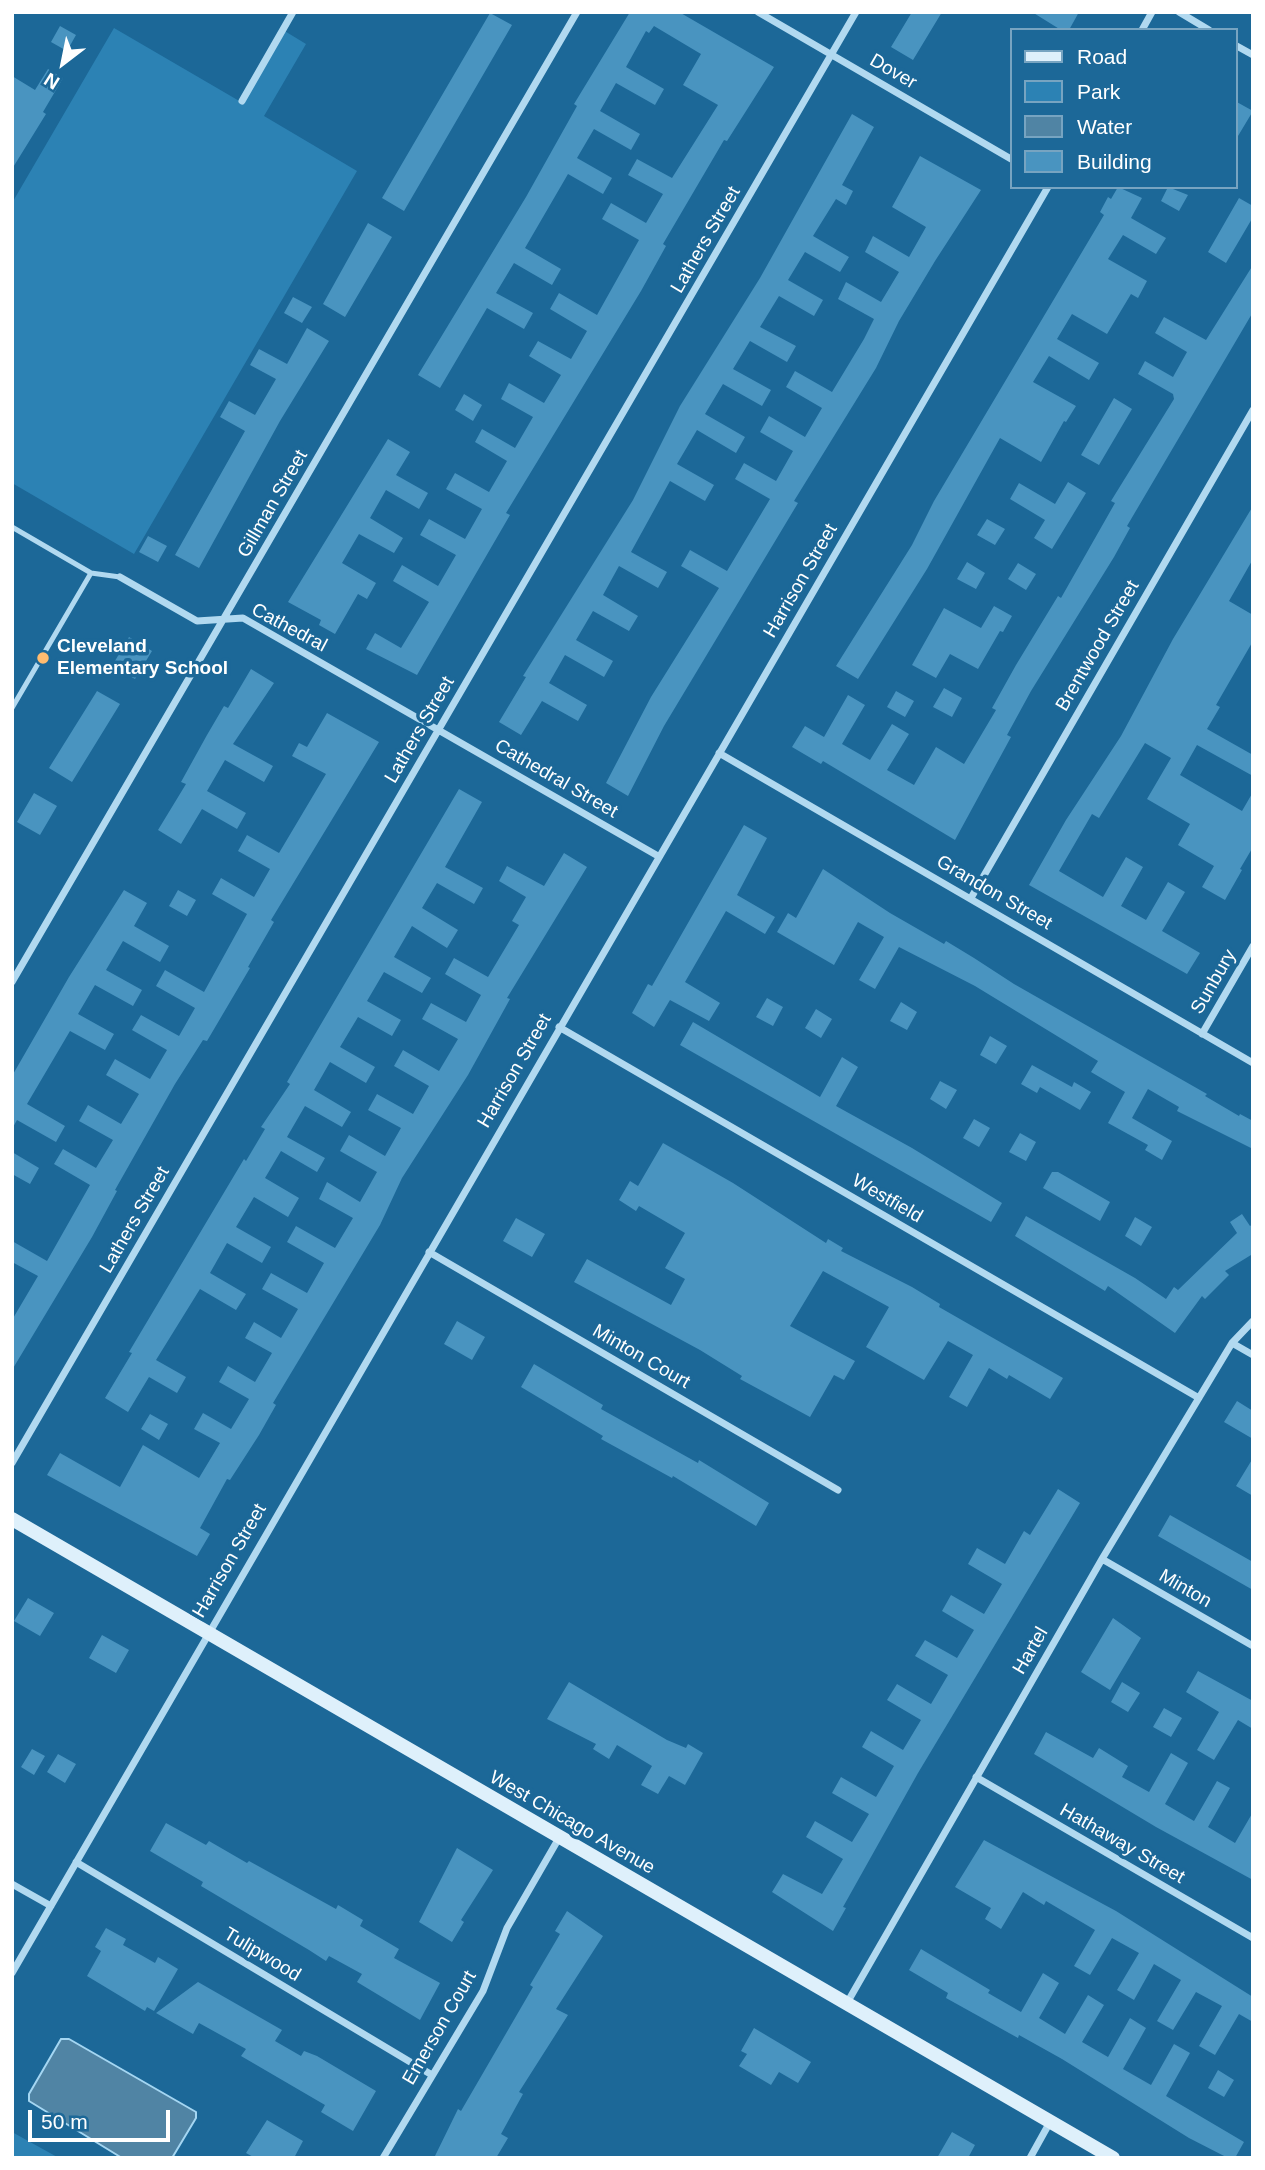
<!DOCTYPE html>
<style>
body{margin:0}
#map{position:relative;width:1265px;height:2170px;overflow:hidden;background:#1c6898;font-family:Helvetica,sans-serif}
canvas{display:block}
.frame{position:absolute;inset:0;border:14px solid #fff;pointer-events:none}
.legend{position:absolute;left:1010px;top:28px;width:228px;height:161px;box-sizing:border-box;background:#1c6898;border:2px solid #77a4c1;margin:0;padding:9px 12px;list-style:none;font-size:21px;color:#fff}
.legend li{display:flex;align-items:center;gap:14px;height:35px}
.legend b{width:35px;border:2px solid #77a4c1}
.north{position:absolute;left:28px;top:28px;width:70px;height:70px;-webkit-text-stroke:5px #1c6898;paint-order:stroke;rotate:212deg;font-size:19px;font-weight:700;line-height:28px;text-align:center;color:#fff}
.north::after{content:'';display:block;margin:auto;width:24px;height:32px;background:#fff;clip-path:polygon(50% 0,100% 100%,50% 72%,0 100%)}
.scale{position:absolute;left:28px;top:2110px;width:142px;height:32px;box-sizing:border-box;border:4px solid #fff;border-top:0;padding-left:9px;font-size:21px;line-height:24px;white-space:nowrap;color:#fff;-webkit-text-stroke:5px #1c6898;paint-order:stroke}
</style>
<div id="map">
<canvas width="1265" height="2170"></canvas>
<div class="frame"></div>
<ul class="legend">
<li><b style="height:9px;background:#def0fb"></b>Road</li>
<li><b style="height:19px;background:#2c82b4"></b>Park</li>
<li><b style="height:19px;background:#5084a4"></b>Water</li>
<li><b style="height:19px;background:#4994c0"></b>Building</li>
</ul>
<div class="north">N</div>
<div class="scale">50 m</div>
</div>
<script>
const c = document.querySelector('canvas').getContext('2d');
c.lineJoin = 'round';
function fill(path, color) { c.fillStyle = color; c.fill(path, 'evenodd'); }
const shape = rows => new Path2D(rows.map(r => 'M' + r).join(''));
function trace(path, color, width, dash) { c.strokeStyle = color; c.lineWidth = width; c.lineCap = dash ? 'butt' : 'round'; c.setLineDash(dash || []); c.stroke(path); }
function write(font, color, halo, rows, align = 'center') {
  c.font = font + ' Helvetica,sans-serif'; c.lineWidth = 7; c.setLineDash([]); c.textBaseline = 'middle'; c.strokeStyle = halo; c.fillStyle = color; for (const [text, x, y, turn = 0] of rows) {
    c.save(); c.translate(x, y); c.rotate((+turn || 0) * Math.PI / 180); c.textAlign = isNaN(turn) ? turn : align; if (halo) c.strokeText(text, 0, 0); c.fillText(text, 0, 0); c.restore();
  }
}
fill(shape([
 [114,28,241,102,283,30,306,44,264,116,357,171,134,554,12,483,12,203],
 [12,2132,59,2158,12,2158]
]), '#2c82b4');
const water = shape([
 [61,2039,69,2039,196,2112,196,2118,172,2158,122,2158,29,2101,29,2094,61,2039]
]);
fill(water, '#5084a4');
trace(water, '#a4d6f2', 2);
fill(shape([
 [630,12,679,12,774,67,727,141,724,140,663,244,666,246,641,291,506,513,510,515,417,675,366,649,375,633,401,648,429,602,393,581,402,565,438,586,456,555,420,535,429,519,465,539,482,509,446,489,455,473,489,492,507,461,475,442,482,429,515,448,533,417,501,399,509,383,544,403,561,375,529,356,538,341,571,359,587,331,550,309,559,293,597,315,639,240,602,219,611,203,646,223,663,194,628,175,637,159,672,178,718,105,683,85,701,54,654,26,649,33,646,31,626,67,664,89,655,105,616,83,600,111,640,134,631,150,594,129,577,158,612,178,603,194,568,174,525,248,561,269,552,285,514,263,496,293,533,313,524,329,487,308,440,388,418,375,526,197,577,106,574,104],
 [912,12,942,12,913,60,891,47],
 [1032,12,1079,12,1069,30,1061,30],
 [490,13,512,25,404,211,382,198],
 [60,26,76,35,67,51,51,42],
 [48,69,63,78,43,112,46,114,12,169,12,76,35,90],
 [1235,101,1253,111,1235,141],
 [852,114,874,127,842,185,853,191,846,205,836,199,813,236,849,257,840,272,805,252,788,280,823,300,814,316,779,296,760,327,796,346,787,362,750,341,733,369,771,390,762,406,723,384,705,414,745,437,736,453,697,430,677,464,714,485,705,501,670,481,631,552,667,572,658,588,619,566,603,595,638,616,629,631,593,611,576,640,613,661,604,677,565,655,549,683,587,705,578,721,542,701,521,735,499,722,526,677,523,676,633,500,680,406,760,278],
 [920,156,981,190,935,261,899,321,876,368,794,501,798,503,664,726,628,796,606,783,651,697,719,588,681,566,690,550,727,571,770,499,735,479,744,463,776,481,793,451,760,432,769,416,805,437,822,408,786,387,795,371,832,392,864,339,874,319,838,299,846,282,881,302,899,272,865,252,873,236,909,257,926,227,892,207],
 [1118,187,1142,198,1131,218,1166,238,1156,254,1123,235,1108,259,1147,281,1138,298,1131,294,1107,334,1072,314,1057,339,1099,363,1089,380,1049,356,1033,382,1076,406,1066,422,1064,421,1041,462,1000,438,927,569,858,679,836,666,912,545,934,501,1104,215,1100,212,1108,197,1111,199],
 [1168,187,1188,195,1179,211,1161,201],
 [1239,198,1253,206,1253,217,1226,263,1208,252],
 [368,223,392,237,345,317,323,304],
 [1253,265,1253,312,1127,526,1130,528,1114,557,1031,691,1007,735,1011,737,955,840,823,761,821,764,792,747,805,726,824,737,848,695,865,705,842,744,870,760,892,724,909,734,887,770,914,785,936,747,964,764,996,710,992,708,1016,665,1058,596,1061,598,1115,503,1111,501,1174,399,1173,394,1138,374,1145,361,1173,377,1187,352,1155,333,1164,317,1206,340],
 [293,297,312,307,302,323,284,313],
 [307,328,329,341,280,421,199,568,175,555,245,431,220,417,229,401,255,415,276,379,250,365,259,349,287,364],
 [464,394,482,405,473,421,455,410],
 [1114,398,1132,409,1099,465,1081,455],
 [388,439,410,452,396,475,428,493,419,509,386,490,370,518,403,538,394,553,359,534,342,563,376,583,367,599,358,594,335,634,319,625,321,620,288,602],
 [1068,482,1086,493,1052,549,1034,538,1045,520,1010,499,1019,483,1055,504],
 [1253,506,1253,559,1229,601,1253,615,1253,641,1216,705,1220,707,1207,729,1253,755,1253,776,1197,745,1180,775,1242,811,1253,792,1253,847,1240,869,1242,870,1225,900,1202,887,1214,866,1178,845,1190,824,1147,799,1171,758,1145,743,1099,818,1092,814,1059,871,1103,897,1126,857,1143,867,1121,906,1146,920,1168,882,1185,892,1162,931,1200,953,1187,974,1029,885,1066,820,1121,736,1173,639],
 [987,519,1005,529,995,545,977,535],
 [148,536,167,546,158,562,139,552],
 [967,562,985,573,976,589,957,579],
 [1018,563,1036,574,1026,590,1008,579],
 [994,606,1012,616,1003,632,1000,631,978,669,950,654,936,678,912,665,944,608,981,628],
 [129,637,152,651,135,679,112,666],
 [251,669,274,683,233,744,273,766,264,782,225,760,207,791,246,813,237,829,202,809,181,844,158,830,186,784,181,782,207,735,224,706,228,708],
 [944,688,962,698,952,717,933,707],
 [97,691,120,704,72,782,49,768],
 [896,691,914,701,905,717,887,707],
 [327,713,379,742,271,920,274,922,248,967,250,968,207,1041,203,1040,175,1084,115,1190,117,1191,92,1237,12,1370,12,1320,38,1276,12,1262,12,1241,47,1261,90,1185,54,1164,63,1149,96,1168,113,1140,79,1121,88,1105,121,1124,139,1094,106,1075,115,1059,150,1079,167,1050,132,1030,141,1015,179,1036,195,1008,156,986,165,970,204,992,247,914,212,894,221,878,254,897,270,869,238,851,247,835,279,853,326,774,292,756,299,743,307,747],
 [459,789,482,802,445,867,483,888,474,904,437,883,422,908,458,930,447,948,412,926,394,957,431,978,422,993,384,972,367,1001,401,1020,392,1036,358,1017,340,1047,375,1067,366,1083,330,1062,314,1090,351,1112,342,1127,305,1106,287,1137,325,1158,317,1172,281,1151,265,1178,299,1198,288,1217,254,1197,236,1227,271,1247,262,1263,227,1243,210,1273,246,1294,236,1310,200,1289,156,1360,186,1377,177,1393,149,1377,128,1412,105,1398,132,1353,129,1352,244,1159,246,1161,265,1129,261,1127,290,1084,287,1082],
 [34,793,57,806,40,835,17,822],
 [744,825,767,838,737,895,775,917,765,934,726,911,685,982,720,1003,709,1021,670,1000,654,1027,632,1013,648,984,652,986],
 [564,853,587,867,507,998,510,999,468,1075,402,1178,380,1225,273,1403,276,1405,259,1435,230,1480,227,1479,200,1528,210,1534,197,1556,47,1475,60,1453,120,1487,143,1445,199,1478,220,1443,194,1429,203,1413,231,1429,249,1399,219,1382,228,1366,255,1382,272,1353,245,1338,254,1322,281,1338,298,1309,262,1289,271,1273,307,1293,324,1263,287,1242,296,1226,335,1248,353,1218,319,1199,327,1182,360,1202,377,1172,340,1151,349,1135,385,1156,401,1128,368,1110,377,1094,413,1114,429,1086,394,1066,403,1050,439,1071,458,1039,422,1019,431,1003,466,1022,481,995,445,974,454,958,488,977,519,925,512,921,526,897,499,881,507,866,544,886],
 [823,869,890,913,944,944,946,941,974,958,1014,984,1207,1094,1205,1096,1239,1116,1240,1114,1253,1121,1253,1149,1177,1111,1179,1107,1148,1089,1132,1118,1172,1141,1162,1160,1145,1150,1148,1145,1108,1123,1125,1092,1091,1072,1098,1061,975,986,899,947,875,989,859,980,884,937,858,922,834,965,777,932,788,913,796,918],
 [124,890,147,903,134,926,169,946,160,962,123,941,106,970,142,990,133,1006,95,985,78,1014,114,1034,105,1050,70,1031,27,1104,65,1126,56,1142,17,1120,12,1129,12,1076,69,977],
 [178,890,196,900,187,916,169,906],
 [767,998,783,1007,773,1026,756,1017],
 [901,1002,917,1012,907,1030,890,1021],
 [816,1009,832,1019,821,1038,805,1028],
 [693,1022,820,1097,842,1057,858,1067,836,1106,912,1148,1002,1203,991,1222,680,1045],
 [990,1036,1007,1046,996,1064,980,1055],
 [1032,1065,1072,1087,1074,1082,1091,1092,1080,1110,1040,1087,1037,1093,1021,1084],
 [940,1081,957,1090,946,1109,930,1099],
 [974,1119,990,1128,979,1147,963,1138],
 [1020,1133,1036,1142,1026,1161,1009,1152],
 [663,1143,733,1183,826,1243,828,1239,843,1248,841,1251,912,1287,940,1304,939,1307,1063,1378,1050,1399,1009,1375,1007,1379,989,1368,967,1407,949,1397,973,1355,948,1341,924,1380,866,1347,889,1307,823,1271,790,1326,855,1361,844,1380,834,1375,810,1417,740,1379,742,1376,700,1350,574,1282,587,1259,671,1305,685,1279,665,1268,685,1233,639,1206,636,1211,619,1200,630,1181,638,1186],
 [12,1152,39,1168,30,1184,12,1174],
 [1052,1172,1058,1172,1110,1202,1100,1221,1043,1188],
 [1242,1214,1250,1226,1253,1224,1253,1258,1251,1255,1225,1271,1229,1275,1205,1299,1202,1296,1175,1333,1108,1286,1105,1291,1015,1236,1026,1216,1135,1278,1166,1299,1174,1287,1178,1290,1237,1233,1230,1222],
 [1135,1217,1152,1227,1141,1246,1125,1236],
 [516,1218,545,1234,532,1257,503,1241],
 [457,1321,485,1337,472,1360,444,1344],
 [534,1364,603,1405,601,1409,698,1463,699,1460,769,1503,756,1526,673,1476,672,1478,601,1439,603,1436,521,1387],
 [1237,1401,1253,1411,1253,1439,1224,1422],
 [150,1414,168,1424,159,1440,141,1429],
 [1253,1458,1253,1496,1236,1486],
 [1058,1489,1080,1503,918,1773,843,1907,846,1908,833,1931,772,1892,783,1874,822,1894,843,1859,806,1837,815,1821,852,1842,869,1814,832,1793,841,1777,876,1797,894,1766,862,1747,871,1731,903,1750,921,1720,887,1700,897,1684,931,1704,948,1675,915,1656,925,1640,957,1658,974,1630,942,1611,951,1595,984,1614,1002,1584,968,1564,977,1548,1005,1564,1024,1531,1030,1535],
 [1170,1515,1253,1562,1253,1590,1158,1536],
 [28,1598,54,1613,40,1636,14,1621],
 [1113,1618,1141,1638,1110,1690,1081,1672],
 [102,1635,129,1650,116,1673,89,1658],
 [1198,1671,1253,1701,1253,1729,1238,1720,1214,1760,1197,1750,1219,1712,1186,1692],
 [569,1682,667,1740,686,1748,688,1744,703,1753,685,1785,669,1776,658,1794,641,1785,652,1766,617,1745,609,1759,593,1749,596,1744,547,1719],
 [1122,1682,1140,1693,1128,1712,1111,1702],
 [1164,1708,1182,1718,1171,1737,1153,1727],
 [1046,1732,1093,1758,1099,1748,1128,1766,1122,1777,1149,1792,1171,1753,1188,1763,1165,1804,1194,1821,1217,1781,1230,1788,1208,1827,1235,1843,1253,1812,1253,1880,1156,1827,1034,1754],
 [32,1749,45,1756,34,1775,21,1767],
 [58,1754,76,1764,65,1783,47,1772],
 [166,1823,206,1845,209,1841,247,1863,249,1861,336,1909,338,1905,363,1920,360,1926,399,1949,394,1958,440,1983,420,2020,357,1982,362,1974,329,1956,326,1961,309,1950,201,1886,203,1882,150,1851],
 [984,1840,1116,1911,1253,1997,1253,2022,1239,2014,1215,2055,1199,2046,1222,2006,1196,1992,1173,2030,1157,2021,1181,1980,1154,1964,1134,2000,1117,1990,1139,1953,1112,1938,1090,1975,1074,1966,1095,1930,1046,1901,1044,1905,1023,1892,1001,1929,985,1919,991,1908,955,1887],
 [457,1848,493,1870,461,1920,464,1922,452,1942,419,1922],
 [567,1911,603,1936,556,2009,568,2015,519,2092,523,2094,501,2134,508,2138,496,2158,434,2158,458,2109,461,2111,533,1987,530,1985,560,1934,555,1931],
 [106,1928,126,1939,123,1945,141,1955,155,1963,158,1957,178,1969,154,2011,147,2007,145,2011,87,1976,101,1951,95,1947],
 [921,1949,990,1990,988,1993,1021,2012,1043,1973,1059,1983,1039,2018,1065,2034,1088,1995,1104,2005,1082,2042,1108,2057,1130,2018,1146,2028,1123,2069,1151,2085,1174,2044,1190,2053,1166,2096,1244,2142,1235,2158,1228,2158,1189,2138,1062,2059,1019,2035,1018,2038,946,1998,948,1993,909,1970],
 [198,1982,282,2030,275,2041,301,2056,304,2051,317,2056,376,2091,353,2131,321,2112,325,2105,241,2056,246,2049,199,2023,193,2034,156,2013],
 [754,2028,811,2062,798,2083,779,2072,771,2085,739,2066,747,2054,741,2051],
 [1218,2070,1234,2080,1224,2097,1208,2088],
 [267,2120,303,2141,294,2158,255,2158,246,2153],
 [952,2132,975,2145,968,2158,937,2158]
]), '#4994c0');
trace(shape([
 [12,527,91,573,120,577],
 [12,708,91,573]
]), '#b1d9f0', 5);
trace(shape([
 [758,12,1011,159],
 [1179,12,1209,30],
 [1142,30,1152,12],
 [1235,45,1253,55],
 [242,101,293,12],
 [120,577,197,621,243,618,658,856],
 [719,753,1253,1063],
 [971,898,1253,410],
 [12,982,577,12],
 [559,1027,1199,1398],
 [1202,1034,1253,946],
 [429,1252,838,1490],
 [1232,1343,1253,1355],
 [12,1463,856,12],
 [1102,1559,1253,1646],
 [976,1777,1253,1938],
 [76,1862,432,2075],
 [12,1884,51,1906],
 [12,1973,1048,187],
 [847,2003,1102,1559,1232,1343,1253,1321],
 [383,2158,483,1991,507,1928,559,1838],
 [1030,2158,1050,2122]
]), '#b1d9f0', 7);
trace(shape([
 [12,1519,1113,2158]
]), '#def0fb', 14);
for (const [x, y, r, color] of [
 [43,658,7,"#ffbc70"]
]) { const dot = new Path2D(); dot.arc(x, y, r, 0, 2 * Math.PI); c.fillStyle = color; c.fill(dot); trace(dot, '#1c6898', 2.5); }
write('19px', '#fff', '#1c6898', [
 ["Dover",893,72,30],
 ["Lathers Street",706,240,-60],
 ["Gillman Street",273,504,-60],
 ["Harrison Street",801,581,-60],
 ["Cathedral",289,628,28],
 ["Brentwood Street",1098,646,-60],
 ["Lathers Street",420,730,-60],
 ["Cathedral Street",556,779,30],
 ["Grandon Street",994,893,30],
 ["Sunbury",1214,982,-60],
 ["Harrison Street",515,1071,-60],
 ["Westfield",887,1199,30],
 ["Lathers Street",135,1220,-60],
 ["Minton Court",641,1357,30],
 ["Harrison Street",230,1561,-60],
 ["Minton",1185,1589,30],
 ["Hartel",1031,1651,-60],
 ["West Chicago Avenue",572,1823,30],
 ["Hathaway Street",1122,1844,30],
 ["Tulipwood",262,1955,31],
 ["Emerson Court",440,2028,-60]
]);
write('bold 19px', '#fff', '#1c6898', [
 ["Cleveland",57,647],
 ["Elementary School",57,669]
], 'left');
</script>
